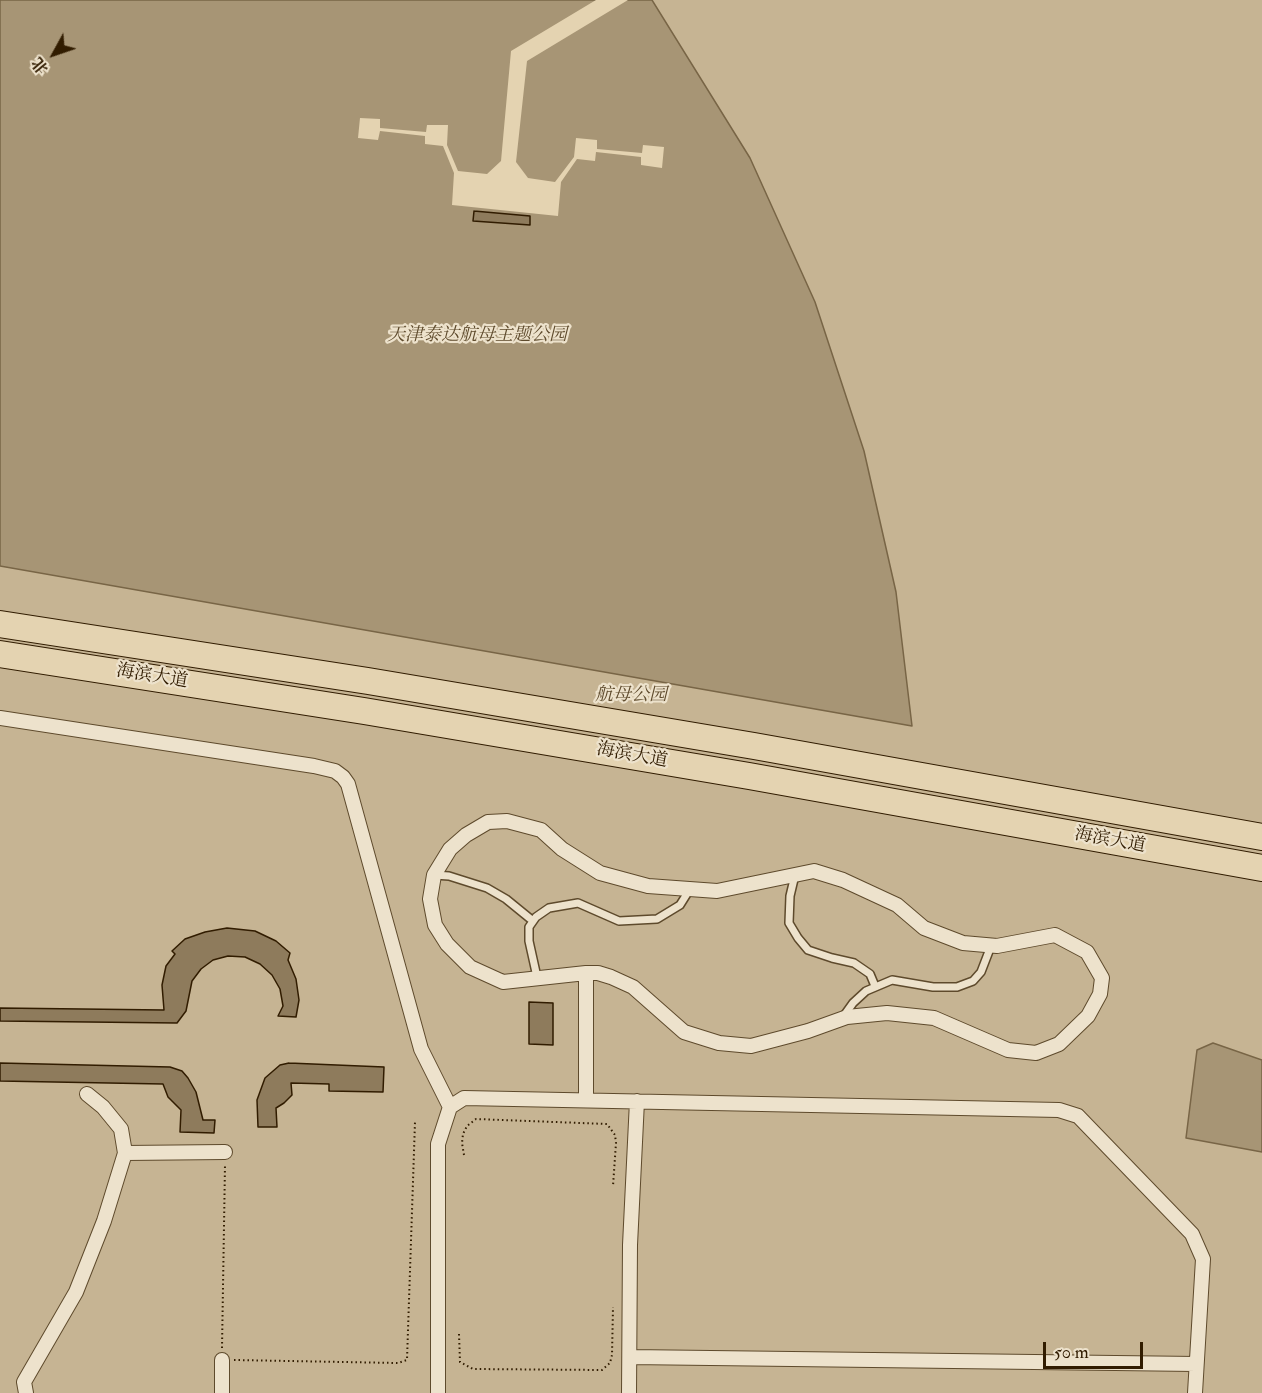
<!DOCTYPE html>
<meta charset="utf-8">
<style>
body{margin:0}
#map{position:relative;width:1262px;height:1393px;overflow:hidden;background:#e4d3b1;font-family:"IM FELL Double Pica","Noto Serif SC",serif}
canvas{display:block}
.north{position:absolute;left:24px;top:24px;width:60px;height:60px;-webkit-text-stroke:4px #ede2cc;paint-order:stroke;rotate:230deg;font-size:16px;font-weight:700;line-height:24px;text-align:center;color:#311c00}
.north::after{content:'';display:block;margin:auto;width:21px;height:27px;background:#311c00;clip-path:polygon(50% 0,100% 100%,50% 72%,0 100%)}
.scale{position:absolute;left:1043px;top:1342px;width:100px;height:27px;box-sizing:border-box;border:3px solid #311c00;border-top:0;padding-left:8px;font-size:18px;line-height:21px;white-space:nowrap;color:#311c00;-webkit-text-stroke:4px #ede2cc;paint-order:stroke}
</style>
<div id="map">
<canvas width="1262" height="1393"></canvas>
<div class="north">北</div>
<div class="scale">50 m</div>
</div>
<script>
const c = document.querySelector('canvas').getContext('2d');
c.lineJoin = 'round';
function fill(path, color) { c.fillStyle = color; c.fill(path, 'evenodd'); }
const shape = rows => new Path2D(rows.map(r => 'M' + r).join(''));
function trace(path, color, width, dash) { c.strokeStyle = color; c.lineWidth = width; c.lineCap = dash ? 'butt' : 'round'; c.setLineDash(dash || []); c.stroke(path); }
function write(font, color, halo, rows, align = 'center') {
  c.font = font + ' "IM FELL Double Pica","Noto Serif SC",serif'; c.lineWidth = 4.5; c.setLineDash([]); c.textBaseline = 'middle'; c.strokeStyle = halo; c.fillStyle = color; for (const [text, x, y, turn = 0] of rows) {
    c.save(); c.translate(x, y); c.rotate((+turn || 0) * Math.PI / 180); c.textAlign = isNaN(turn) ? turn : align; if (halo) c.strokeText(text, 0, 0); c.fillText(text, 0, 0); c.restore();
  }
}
fill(shape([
 [0,0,1262,0,1262,1393,0,1393]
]), '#c6b493');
const water = shape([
 [0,0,652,0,750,158,815,302,864,451,896,592,912,726,0,566,0,0],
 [1213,1043,1262,1060,1262,1152,1186,1138,1197,1050,1213,1043]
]);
fill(water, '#a79575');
trace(water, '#786546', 1.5);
fill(shape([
 [596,0,628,0,527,61,516,162,528,178,555,182,574,157,576,138,597,140,597,149,642,153,643,145,664,147,662,168,641,165,641,157,596,152,595,161,577,159,561,182,558,216,452,205,454,173,443,146,425,144,425,136,380,131,378,140,358,138,360,118,380,119,380,128,426,132,427,125,448,125,447,145,458,171,487,174,501,161,511,51]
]), '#e4d3b1');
const building = shape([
 [474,211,530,216,530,225,473,221,474,211],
 [227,928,255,931,276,941,290,953,288,960,296,979,299,1000,296,1017,278,1016,283,1006,280,989,272,975,260,964,245,957,228,956,213,960,201,969,192,981,186,1011,177,1023,0,1021,0,1008,164,1010,162,985,166,966,175,954,172,951,185,939,205,932,227,928],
 [529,1002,553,1003,553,1045,529,1044,529,1002],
 [0,1063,170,1067,182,1071,188,1078,196,1092,203,1120,215,1120,214,1133,180,1132,181,1110,168,1097,163,1084,0,1081,0,1063],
 [289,1063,384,1067,383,1092,329,1091,329,1084,291,1083,292,1095,284,1103,276,1108,277,1127,258,1127,257,1100,265,1078,280,1065,289,1063]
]);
fill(building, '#8e7b5c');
trace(building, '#311c00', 1.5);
const lane = shape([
 [434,875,449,876,487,888,506,899,533,921],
 [795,875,790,896,789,923,798,938,808,950,832,958,854,963,870,974,875,986],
 [537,977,529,941,529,927,536,917,549,908,578,903,619,921,657,919,680,905,690,889],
 [843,1017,853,1003,866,991,892,980,933,987,957,987,973,981,981,972,991,946]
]);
const street = shape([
 [0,718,314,766,335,771,343,777,348,784,421,1049,450,1107],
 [87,1094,103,1107,121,1129,125,1153],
 [586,1100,586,973,503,982,470,967,447,944,435,925,430,899,434,875,450,849,466,835,488,822,507,821,541,830,562,849,600,873,648,886,717,891,814,871,843,880,897,905,924,928,963,943,997,946,1055,935,1087,952,1102,978,1100,994,1088,1016,1059,1044,1036,1053,1008,1050,934,1018,887,1013,847,1017,808,1031,751,1046,719,1043,684,1032,633,987,611,977,598,973,586,973],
 [630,1357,1196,1364],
 [222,1360,222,1393],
 [26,1393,24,1382,76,1292,104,1221,125,1153,225,1152],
 [438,1393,438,1144,450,1107,464,1098,1059,1110,1078,1116,1192,1234,1203,1259,1195,1393],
 [629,1393,630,1245,637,1101]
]);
const highway = shape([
 [0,624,368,681,754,746,1262,837],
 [0,654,364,711,749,776,1262,868]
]);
trace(lane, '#5e4a2c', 10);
trace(street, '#5e4a2c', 16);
trace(highway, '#311c00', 28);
trace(shape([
 [464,1155,462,1143,463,1134,467,1126,476,1119,607,1124,615,1135,616,1143,613,1186],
 [459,1334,460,1362,473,1369,602,1370,610,1363,612,1355,613,1307],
 [222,1348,225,1165],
 [234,1360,398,1363,407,1360,415,1122]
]), '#311c00', 2, [1.5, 3]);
trace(lane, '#ede2cc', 7);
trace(street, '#ede2cc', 14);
trace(highway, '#e4d3b1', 26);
write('italic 18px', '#5e4a2c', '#ede2cc', [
 ["天津泰达航母主题公园",477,336],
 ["航母公园",631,696]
]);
write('18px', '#311c00', '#ede2cc', [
 ["海滨大道",152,677,9],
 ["海滨大道",632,756,10],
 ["海滨大道",1110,841,10]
]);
</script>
